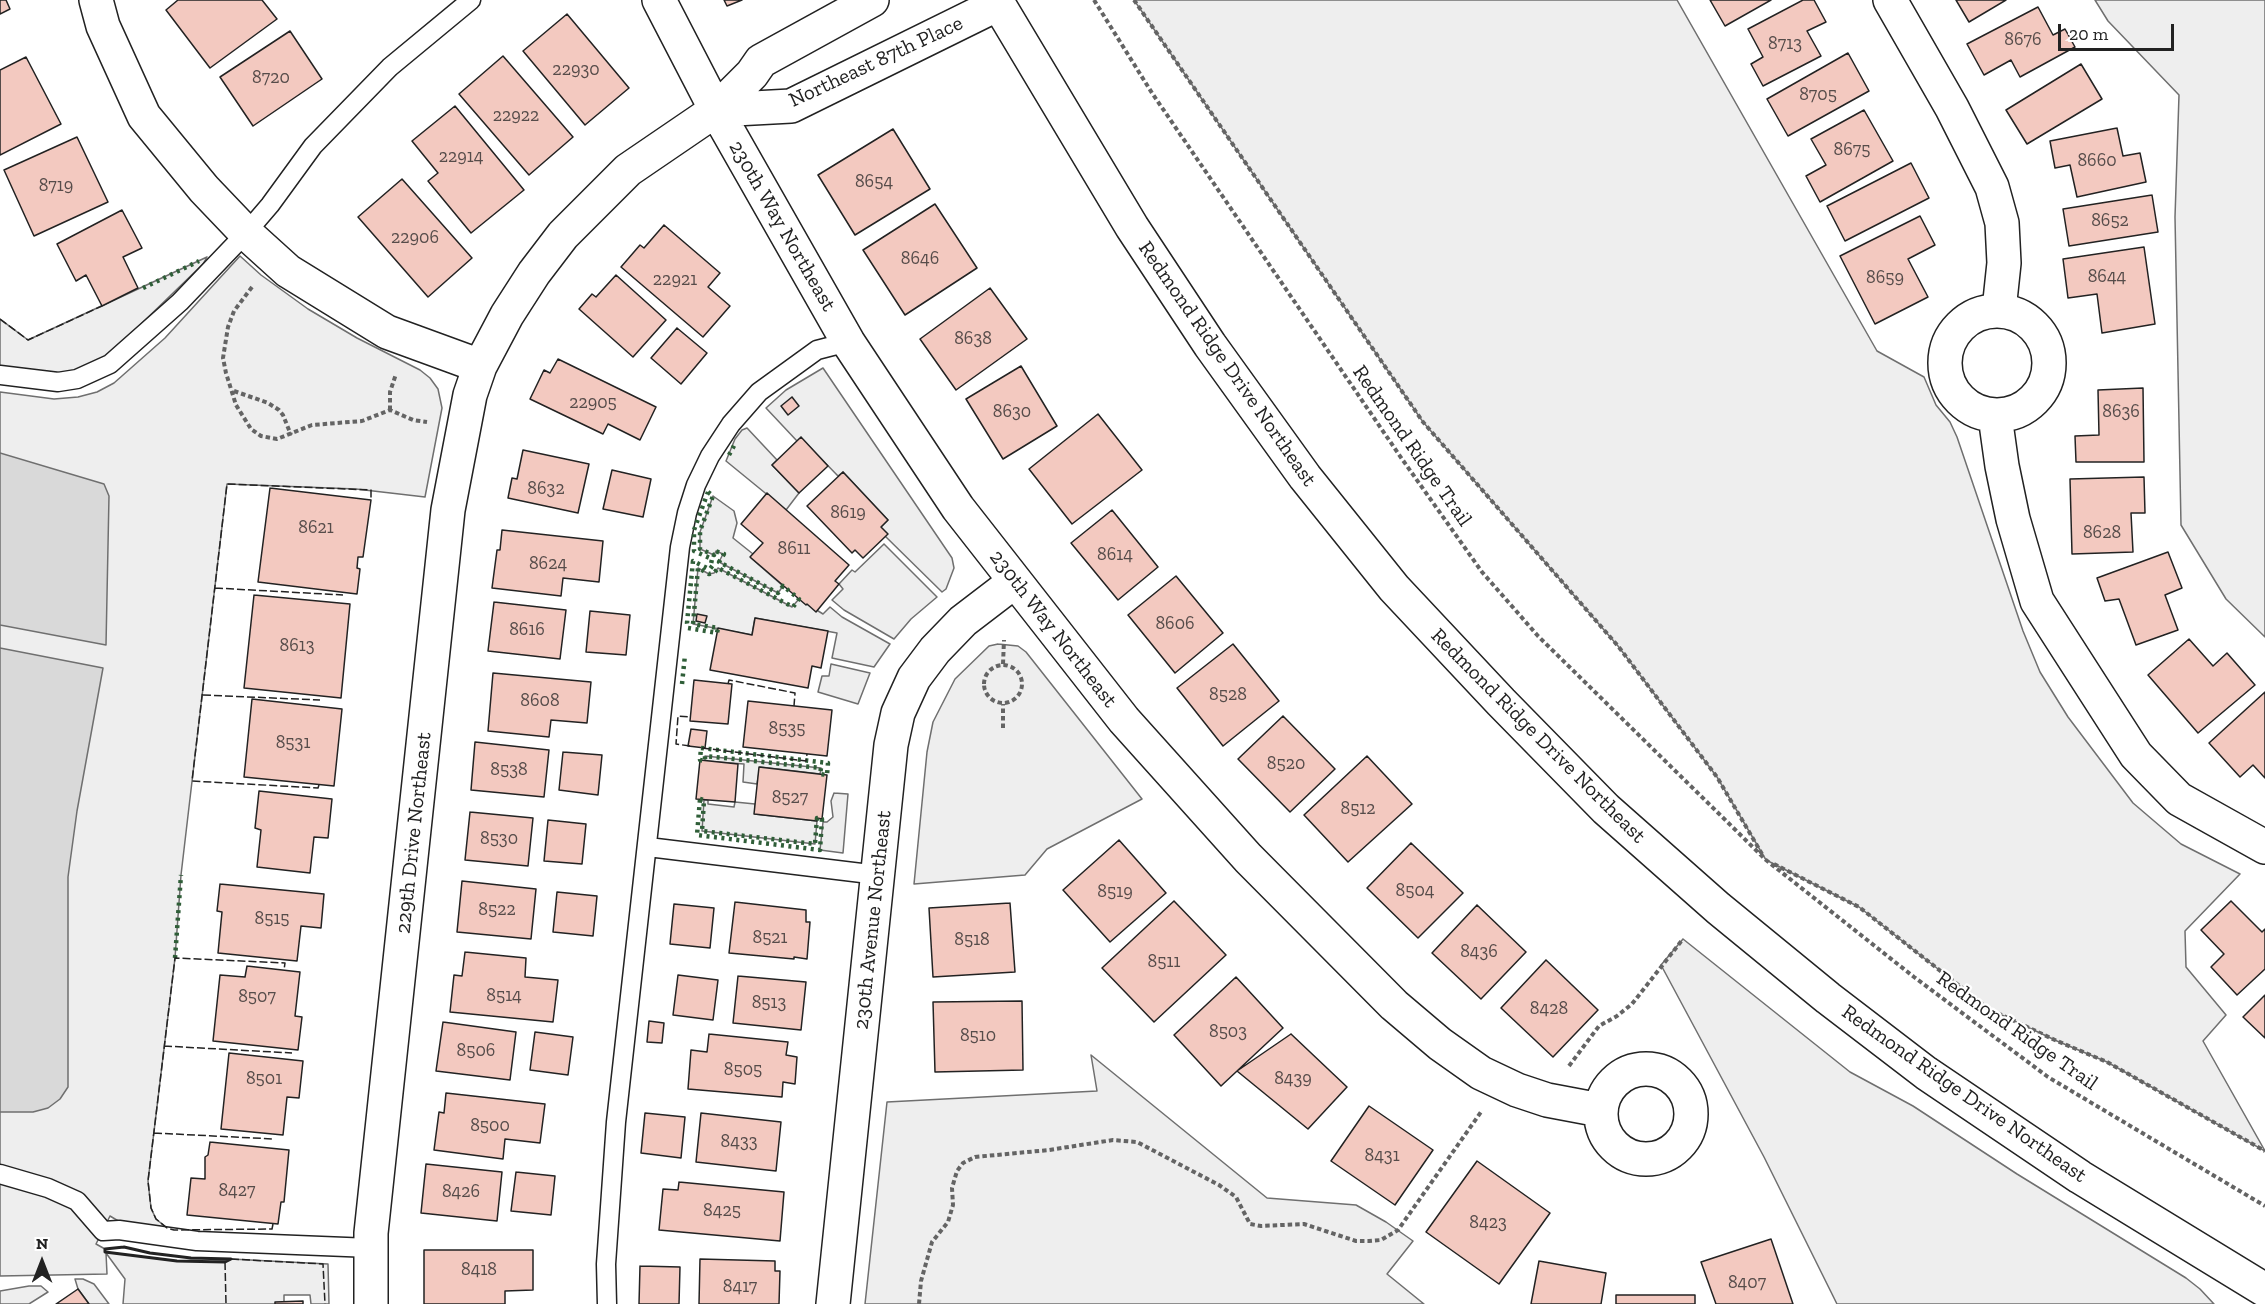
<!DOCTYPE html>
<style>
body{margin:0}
#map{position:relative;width:2265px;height:1304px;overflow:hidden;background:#fff;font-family:"Zilla Slab",serif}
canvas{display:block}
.north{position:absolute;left:12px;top:1232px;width:60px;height:60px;-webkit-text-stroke:4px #fff;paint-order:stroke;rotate:0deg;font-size:16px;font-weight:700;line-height:24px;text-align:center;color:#222}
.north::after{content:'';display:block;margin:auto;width:21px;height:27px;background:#222;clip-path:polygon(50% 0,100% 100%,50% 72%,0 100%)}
.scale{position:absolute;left:2058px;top:24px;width:116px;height:27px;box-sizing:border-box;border:3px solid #222;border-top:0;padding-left:8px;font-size:18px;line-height:21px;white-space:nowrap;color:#222;-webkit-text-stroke:4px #fff;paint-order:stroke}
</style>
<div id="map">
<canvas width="2265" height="1304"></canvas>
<div class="north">N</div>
<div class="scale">20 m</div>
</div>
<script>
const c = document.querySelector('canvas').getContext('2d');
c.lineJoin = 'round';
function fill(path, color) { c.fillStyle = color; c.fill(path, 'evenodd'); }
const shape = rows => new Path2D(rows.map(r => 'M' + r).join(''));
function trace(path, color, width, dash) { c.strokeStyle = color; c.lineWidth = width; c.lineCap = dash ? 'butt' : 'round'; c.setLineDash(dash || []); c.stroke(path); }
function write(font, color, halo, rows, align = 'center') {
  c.font = font + ' "Zilla Slab",serif'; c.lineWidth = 4.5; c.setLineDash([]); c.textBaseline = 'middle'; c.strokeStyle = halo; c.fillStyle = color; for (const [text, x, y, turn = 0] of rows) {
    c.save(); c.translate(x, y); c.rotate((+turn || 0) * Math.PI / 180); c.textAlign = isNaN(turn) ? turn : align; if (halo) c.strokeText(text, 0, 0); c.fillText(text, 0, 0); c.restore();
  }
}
const green = shape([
 [1134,0,1677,0,1877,351,1924,377,1936,405,1950,422,1957,437,2023,631,2040,672,2068,717,2133,803,2181,844,2240,874,2185,931,2186,967,2226,1015,2203,1041,2265,1151,2107,1062,2057,1041,1989,1009,1859,907,1766,860,1717,777,1618,646,1423,422,1134,0],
 [2095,0,2265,0,2265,637,2226,599,2181,525,2175,217,2179,95,2108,21,2095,0],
 [240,256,261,275,308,309,357,338,420,370,430,378,438,389,442,408,425,497,356,489,227,484,181,875,175,958,148,1181,151,1208,156,1219,167,1228,130,1228,110,1216,96,1244,105,1249,105,1252,177,1261,225,1262,231,1259,328,1264,329,1304,311,1304,310,1295,284,1295,284,1302,275,1304,123,1304,125,1279,106,1253,107,1274,0,1276,0,392,54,399,78,397,97,392,114,383,165,338,240,256],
 [207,257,203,264,107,357,73,375,0,369,0,319,28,340,207,257],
 [823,368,952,558,954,568,946,589,942,592,885,536,881,527,888,520,843,472,838,476,801,438,797,441,766,408,786,390,823,368],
 [747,428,777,460,772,465,799,493,786,510,726,461,735,439,742,430,747,428],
 [713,496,734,511,737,523,733,538,753,554,751,558,783,586,778,593,719,562,723,554,716,551,714,555,700,549,700,532,713,496],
 [884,544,937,597,911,619,894,639,844,610,832,600,843,589,839,584,852,570,855,572,884,544],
 [698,568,709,574,714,573,718,568,792,607,799,599,823,614,830,607,842,617,890,644,874,667,832,658,837,633,755,618,752,635,693,624,698,568],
 [998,644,1018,646,1026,652,1142,799,1047,849,1025,875,914,884,927,752,933,722,955,679,989,646,998,644],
 [831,664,870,673,858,704,818,692,822,676,829,676,831,664],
 [705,756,821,768,820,774,760,767,757,784,743,782,744,764,705,761,705,756],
 [834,793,848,794,843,853,820,850,823,822,827,822,833,817,831,801,834,793],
 [704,800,708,800,708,804,734,807,735,802,755,804,755,814,817,821,815,844,702,831,704,800],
 [1683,939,1850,1072,1913,1106,2017,1174,2186,1278,2200,1289,2214,1304,1837,1304,1764,1157,1661,965,1683,939],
 [1091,1055,1267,1198,1356,1205,1386,1222,1413,1241,1387,1274,1424,1304,865,1304,887,1102,1097,1091,1091,1055],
 [75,1279,83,1279,94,1284,109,1304,89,1304,78,1289,75,1279],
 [29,1286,41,1286,48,1292,29,1304,0,1304,0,1291,29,1286]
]);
fill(green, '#eee');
trace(green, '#6f6f6f', 1.5);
const water = shape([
 [0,453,104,484,109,496,106,645,0,625,0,453],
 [0,648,103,668,77,811,68,877,68,1087,60,1099,48,1108,33,1112,0,1112,0,648]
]);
fill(water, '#d9d9d9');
trace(water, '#6f6f6f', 1.5);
const building = shape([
 [0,0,6,0,10,9,0,14,0,0],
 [178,0,262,0,277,19,210,68,166,10,178,0],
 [724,0,742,0,727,6,724,0],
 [1710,0,1771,0,1725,26,1710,0],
 [1803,0,1814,0,1826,22,1807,31,1821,56,1763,86,1751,64,1763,57,1748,29,1803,0],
 [1956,0,2006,0,1969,22,1956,0],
 [2038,7,2053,35,2065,29,2075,47,2020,77,2011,60,1984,75,1967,44,2038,7],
 [567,14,629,88,585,125,523,51,567,14],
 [290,31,322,79,253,126,220,77,290,31],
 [1848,53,1869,91,1788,136,1767,99,1848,53],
 [503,56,573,137,529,175,459,94,503,56],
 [26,57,61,124,0,155,0,70,26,57],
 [2081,64,2102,99,2027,144,2006,110,2081,64],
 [455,106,524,190,471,233,428,181,438,173,412,141,455,106],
 [1864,110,1893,161,1820,202,1806,176,1826,165,1811,139,1864,110],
 [2117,128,2123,156,2140,153,2146,182,2077,197,2070,165,2055,168,2050,141,2117,128],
 [893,129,930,189,855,235,818,175,893,129],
 [77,137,108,202,34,236,4,170,77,137],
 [1911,163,1929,198,1845,241,1827,206,1911,163],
 [402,179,472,258,428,297,358,217,402,179],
 [2152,195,2158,232,2069,246,2063,209,2152,195],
 [935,204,977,268,905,315,863,250,935,204],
 [122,210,142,248,123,257,138,288,102,306,86,275,76,281,57,244,122,210],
 [1920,216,1935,245,1908,259,1928,297,1875,324,1840,256,1920,216],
 [664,225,720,273,708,287,730,306,703,337,621,267,640,245,644,248,664,225],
 [2144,247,2155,324,2102,333,2097,294,2068,298,2063,259,2144,247],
 [616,275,666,320,633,357,579,309,592,294,596,297,616,275],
 [990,288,1027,339,956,390,920,339,990,288],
 [677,328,707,353,681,384,651,358,677,328],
 [558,359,656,407,640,440,608,424,603,434,530,399,544,370,550,373,558,359],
 [1021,366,1057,426,1003,459,966,399,1021,366],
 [2143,388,2144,462,2076,462,2075,436,2099,435,2098,390,2143,388],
 [792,397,799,406,788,415,781,406,792,397],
 [1098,414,1142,470,1072,524,1029,469,1098,414],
 [801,437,828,466,799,493,772,465,801,437],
 [523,450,589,464,578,513,508,498,512,478,517,479,523,450],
 [612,470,651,479,643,517,603,509,612,470],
 [843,472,888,520,881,527,888,534,863,558,855,550,852,553,807,506,843,472],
 [2144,477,2145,513,2131,513,2133,552,2072,554,2070,479,2144,477],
 [270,488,371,500,363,557,358,557,357,568,360,569,357,594,258,582,270,488],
 [767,493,849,565,835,581,839,584,816,612,807,604,806,605,750,557,763,543,741,524,767,493],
 [1112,510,1158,567,1118,600,1071,543,1112,510],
 [502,530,603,541,599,582,563,578,561,596,492,588,497,550,500,550,502,530],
 [2168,552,2182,588,2165,595,2178,630,2136,645,2119,599,2105,601,2097,578,2168,552],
 [1176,576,1223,633,1175,673,1128,615,1176,576],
 [254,595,350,604,341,698,244,688,254,595],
 [494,602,566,610,560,659,488,651,494,602],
 [590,611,630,615,626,655,586,652,590,611],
 [697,614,707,616,705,623,696,621,697,614],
 [755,618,828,631,821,668,812,666,808,688,710,670,718,628,752,635,755,618],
 [2189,639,2213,666,2227,653,2255,685,2198,733,2148,675,2189,639],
 [1233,644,1279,701,1223,746,1177,688,1233,644],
 [493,673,591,682,587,723,551,720,549,737,488,731,493,673],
 [694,680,732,684,728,724,690,721,694,680],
 [2265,692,2265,778,2253,765,2240,777,2209,743,2265,692],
 [252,699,342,709,334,786,244,777,252,699],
 [748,701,832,710,827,756,743,747,748,701],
 [1283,716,1335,769,1290,812,1238,759,1283,716],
 [691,729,707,731,705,748,688,746,691,729],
 [475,742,549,750,544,797,471,790,475,742],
 [563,752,602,755,598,795,559,790,563,752],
 [1367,756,1412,804,1348,862,1304,815,1367,756],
 [700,760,738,764,735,802,696,799,700,760],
 [759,767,827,775,822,819,817,818,817,821,754,814,759,767],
 [259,791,332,799,328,838,314,837,310,873,257,867,261,830,255,828,259,791],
 [470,812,533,818,528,866,465,860,470,812],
 [548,820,586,824,582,864,544,861,548,820],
 [1119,840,1166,893,1110,942,1063,890,1119,840],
 [1411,843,1463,893,1418,938,1367,888,1411,843],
 [462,881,536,889,531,939,457,932,462,881],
 [220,884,324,894,321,928,301,926,297,961,218,953,222,912,217,911,220,884],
 [557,892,597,896,593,936,553,932,557,892],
 [1174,901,1226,955,1154,1022,1102,968,1174,901],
 [2231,901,2262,932,2265,929,2265,969,2237,995,2211,967,2224,954,2201,930,2231,901],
 [735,902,806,910,806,922,810,922,807,959,794,957,794,959,729,953,735,902],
 [1010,903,1015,972,933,977,929,908,1010,903],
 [674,904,714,908,710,948,670,944,674,904],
 [1477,905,1526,952,1481,999,1432,953,1477,905],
 [465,952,526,958,525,977,558,980,553,1022,450,1012,454,975,462,976,465,952],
 [1546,960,1598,1010,1553,1057,1501,1008,1546,960],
 [247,966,300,972,295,1016,302,1017,298,1050,213,1041,220,975,245,977,247,966],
 [678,975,718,980,713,1020,673,1015,678,975],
 [738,976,806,982,801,1030,733,1023,738,976],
 [1236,977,1283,1028,1221,1086,1174,1035,1236,977],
 [2265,995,2265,1038,2243,1017,2265,995],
 [1022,1001,1023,1070,935,1072,933,1002,1022,1001],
 [649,1021,664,1023,662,1043,647,1042,649,1021],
 [443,1022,516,1032,510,1080,436,1071,443,1022],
 [535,1032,573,1037,568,1075,530,1070,535,1032],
 [709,1034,788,1042,786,1055,797,1057,795,1084,783,1082,782,1097,688,1089,691,1050,707,1052,709,1034],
 [1291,1034,1347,1087,1308,1129,1237,1071,1291,1034],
 [229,1053,303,1061,299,1098,287,1097,283,1135,221,1129,229,1053],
 [446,1093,545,1104,540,1143,505,1139,503,1159,434,1150,439,1112,444,1113,446,1093],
 [1369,1106,1433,1150,1395,1205,1331,1161,1369,1106],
 [645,1113,685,1117,681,1158,641,1153,645,1113],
 [701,1113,781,1122,776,1171,696,1162,701,1113],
 [210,1142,289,1150,284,1202,281,1202,278,1224,187,1215,191,1178,205,1179,205,1157,208,1155,210,1142],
 [1477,1161,1550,1213,1499,1284,1426,1232,1477,1161],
 [426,1164,502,1172,497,1221,421,1213,426,1164],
 [516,1172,555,1176,551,1215,511,1211,516,1172],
 [679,1182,784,1192,780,1241,659,1230,663,1189,678,1190,679,1182],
 [1771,1239,1793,1304,1716,1304,1701,1262,1771,1239],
 [424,1250,533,1250,533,1290,505,1291,505,1304,424,1304,424,1250],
 [700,1259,775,1261,775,1271,780,1271,779,1304,699,1304,700,1259],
 [1539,1261,1606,1273,1601,1304,1531,1304,1539,1261],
 [640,1266,680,1267,679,1304,639,1304,640,1266],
 [78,1289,89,1304,56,1304,78,1289],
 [1616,1295,1695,1295,1695,1304,1616,1304,1616,1295],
 [303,1301,303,1304,275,1304,275,1302,303,1301]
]);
fill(building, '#f3c9c0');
trace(building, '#222', 1.5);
const lane = shape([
 [0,375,58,382,77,379,110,364,180,302,246,233,270,205,313,146,390,67,471,0],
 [648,847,878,875],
 [0,1174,48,1188,77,1201,103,1231,119,1230,197,1241,371,1248],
 [607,1304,606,1264,616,1122,680,547,687,513,696,485,710,456,731,424,759,392,817,350,848,342]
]);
const street = shape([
 [96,0,103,26,144,116,204,189,246,233,288,271,387,332,480,366],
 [659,0,716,110,848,342,958,508,1124,720,1248,858,1394,1005,1440,1044,1481,1073,1517,1090,1547,1100,1600,1110],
 [1890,0,1952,108,1992,187,2002,223,2004,263,1999,310],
 [716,110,791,106,998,4],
 '1945 363a52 52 0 1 1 104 0a52 52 0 1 1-104 0Z',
 [1995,416,2002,466,2013,519,2037,601,2136,755,2179,799,2265,847],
 '1601 1114a45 45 0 1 1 90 0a45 45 0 1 1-90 0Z',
 [371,1304,371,1233,448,510,470,395,480,366,507,315,534,273,563,235,628,170,716,110,752,74,761,61,872,0],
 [833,1304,891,745,898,713,914,678,935,650,963,621,1014,582]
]);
const secondary = shape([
 [996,0,1132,227,1210,345,1305,477,1394,588,1501,702,1606,809,1718,908,1828,998,1926,1073,2080,1177,2265,1290]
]);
trace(lane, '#222', 21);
trace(street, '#222', 36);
trace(secondary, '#222', 36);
trace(shape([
 [1094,0,1152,93,1402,459,1482,572,1538,636,1766,860,1914,977,2048,1077,2265,1206],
 [1134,0,1423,422,1618,646,1717,777,1762,854],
 [252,287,234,311,228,327,223,358,226,373,236,405,251,429,261,436,277,439,312,425,362,421,390,410,413,420,427,422],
 [234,391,268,403,279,410,283,415,291,435],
 [390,410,390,392,396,374],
 [1003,664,1004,640],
 '984 684a19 19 0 1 1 38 0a19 19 0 1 1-38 0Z',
 [1003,728,1003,704],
 [1774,864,1859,907,1989,1009,2057,1041,2107,1062,2265,1151],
 [1569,1066,1599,1026,1617,1016,1632,1004,1683,939],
 [919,1304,921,1281,932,1242,948,1222,953,1205,952,1188,957,1171,963,1163,975,1157,1049,1150,1113,1140,1137,1142,1219,1185,1236,1197,1250,1224,1261,1226,1304,1224,1356,1241,1369,1241,1381,1240,1398,1230,1481,1112]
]), '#646464', 4, [4.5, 3]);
trace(lane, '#fff', 18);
trace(street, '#fff', 33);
trace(secondary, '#fff', 33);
trace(shape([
 [143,288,199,261],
 [729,455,735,444],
 [708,492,713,496,700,531,700,549,714,555,715,551,724,554,719,562,778,593,783,586,799,599,793,607,718,568,714,573,709,574,698,568,693,624,718,628,717,633,688,628,687,623,693,561,707,568,710,569,713,565,711,564,712,559,694,551,694,530,708,492],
 [682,684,685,655],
 [701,748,828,763,827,775,820,774,821,768,705,756,705,761,700,760,701,748],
 [700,799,704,800,702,831,815,844,817,818,822,819,820,850,697,835,700,799],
 [175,958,181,875]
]), '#2f5e38', 4.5, [3, 4.5]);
trace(shape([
 [0,319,28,340,102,306],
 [215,588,343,595],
 [728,684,729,680,795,693,794,706],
 [203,695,320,700],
 [690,746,676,744,678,716,691,717],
 [702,748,806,761,807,754],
 [319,785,318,788,192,781,227,484,371,490,371,500],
 [164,1046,292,1053],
 [154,1133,274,1139],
 [273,1224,272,1229,174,1230,167,1228,156,1219,151,1208,148,1181,175,958,285,963,284,970],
 [231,1259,323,1264,325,1304],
 [225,1262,226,1304]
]), '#222', 1.5, [8, 3]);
trace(shape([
 [124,1247,150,1253,191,1258,231,1259,225,1262,177,1261,105,1252,105,1249,124,1247]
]), '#222', 3);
write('18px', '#564c4a', null, [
 ["8676",2023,40],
 ["8713",1785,44],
 ["22930",576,70],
 ["8720",271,78],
 ["8705",1818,95],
 ["22922",516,116],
 ["8675",1852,150],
 ["22914",461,157],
 ["8660",2097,161],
 ["8654",874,182],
 ["8719",56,186],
 ["8652",2110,221],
 ["22906",415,238],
 ["8646",920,259],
 ["8644",2107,277],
 ["8659",1885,278],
 ["22921",675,280],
 ["8638",973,339],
 ["22905",593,403],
 ["8630",1012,412],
 ["8636",2121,412],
 ["8632",546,489],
 ["8619",848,513],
 ["8621",316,528],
 ["8628",2102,533],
 ["8611",794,549],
 ["8614",1115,555],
 ["8624",548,564],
 ["8606",1175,624],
 ["8616",527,630],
 ["8613",297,646],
 ["8528",1228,695],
 ["8608",540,701],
 ["8535",787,729],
 ["8531",293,743],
 ["8520",1286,764],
 ["8538",509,770],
 ["8527",790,798],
 ["8512",1358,809],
 ["8530",499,839],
 ["8504",1415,891],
 ["8519",1115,892],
 ["8522",497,910],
 ["8515",272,919],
 ["8521",770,938],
 ["8518",972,940],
 ["8436",1479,952],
 ["8511",1164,962],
 ["8514",504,996],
 ["8507",257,997],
 ["8513",769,1003],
 ["8428",1549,1009],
 ["8503",1228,1032],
 ["8510",978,1036],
 ["8506",476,1051],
 ["8505",743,1070],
 ["8501",264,1079],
 ["8439",1293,1079],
 ["8500",490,1126],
 ["8433",739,1142],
 ["8431",1382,1156],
 ["8427",237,1191],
 ["8426",461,1192],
 ["8425",722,1211],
 ["8423",1488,1223],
 ["8418",479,1270],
 ["8407",1747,1283],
 ["8417",740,1287]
]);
write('21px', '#222', '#fff', [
 ["Northeast 87th Place",876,62,-25],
 ["230th Way Northeast",782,226,60],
 ["Redmond Ridge Drive Northeast",1227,364,55],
 ["Redmond Ridge Trail",1412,446,55],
 ["230th Way Northeast",1053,629,52],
 ["Redmond Ridge Drive Northeast",1538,736,45],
 ["229th Drive Northeast",414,833,-84],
 ["230th Avenue Northeast",873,920,-84],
 ["Redmond Ridge Trail",2017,1031,35],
 ["Redmond Ridge Drive Northeast",1964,1094,35]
]);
</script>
